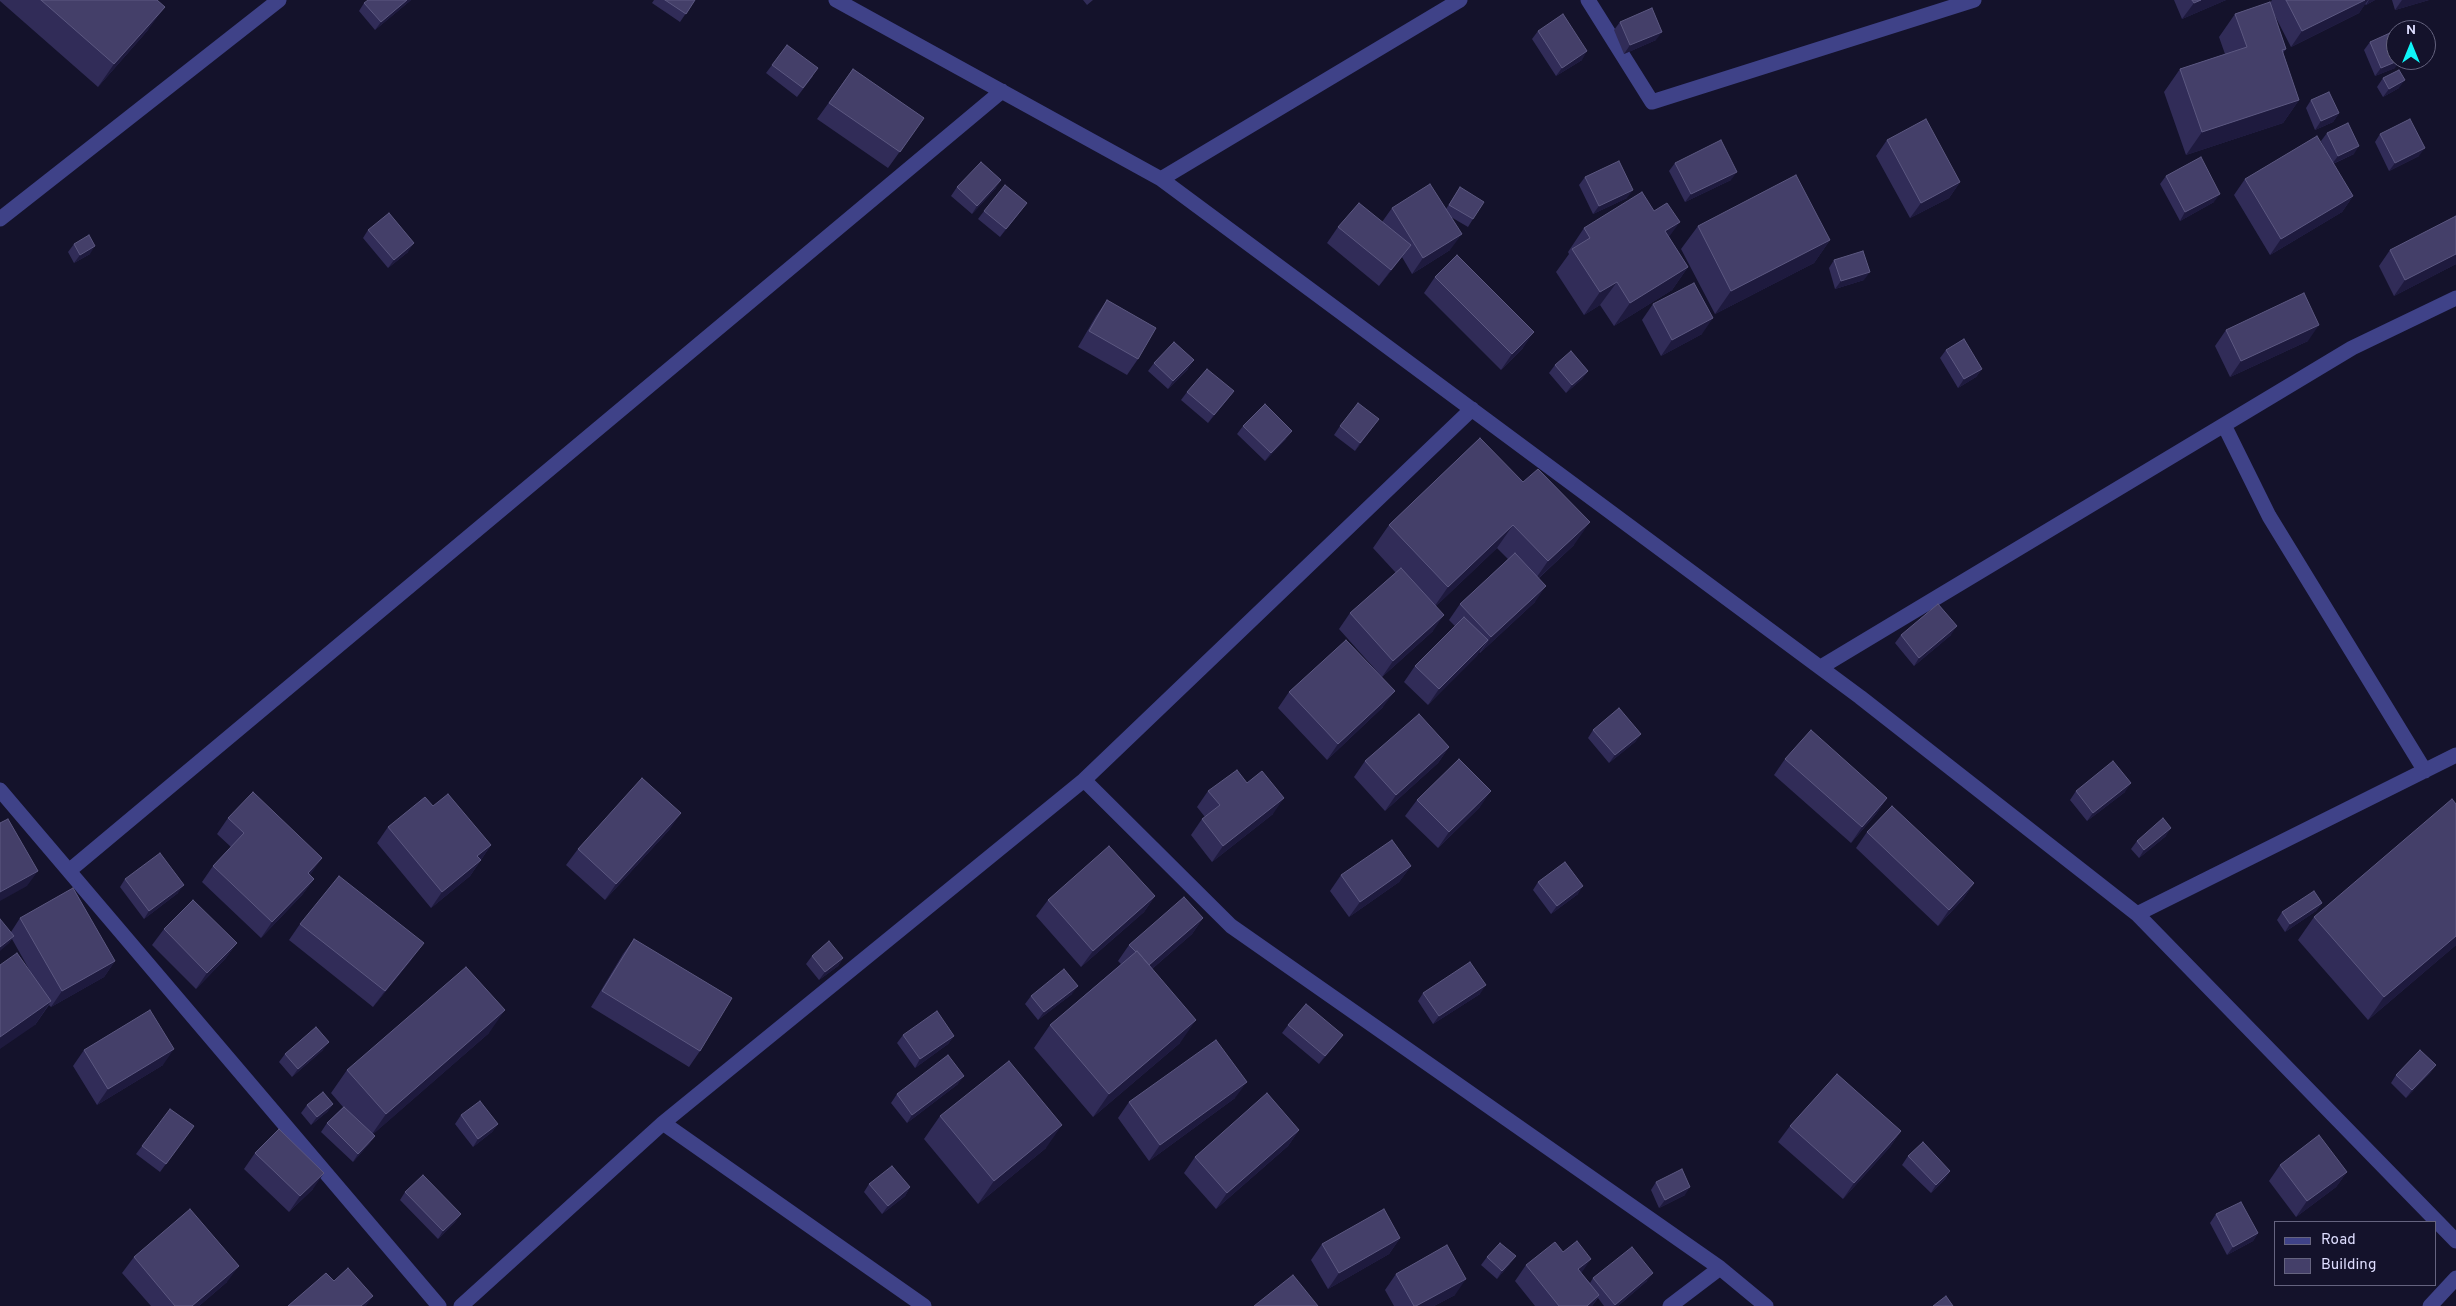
<!DOCTYPE html>
<style>
body{margin:0}
#map{position:relative;width:2456px;height:1306px;overflow:hidden;background:#14122b;font-family:Overpass,sans-serif}
canvas{display:block}
.legend{position:absolute;left:2274px;top:1221px;width:162px;height:65px;box-sizing:border-box;background:#14122b;border:1px solid #65637f;margin:0;padding:6px 9px;list-style:none;font-size:15px;color:#deddfe}
.legend li{display:flex;align-items:center;gap:10px;height:25px}
.legend b{width:25px;border:1px solid #65637f}
.north{position:absolute;left:2386px;top:20px;width:50px;height:50px;box-sizing:border-box;background:#14122b;border:1px solid #65637f;border-radius:50%;rotate:0deg;font-size:14px;font-weight:700;line-height:20px;text-align:center;color:#deddfe}
.north::after{content:'';display:block;margin:auto;width:18px;height:22px;background:#0ff5f8;clip-path:polygon(50% 0,100% 100%,50% 72%,0 100%)}
</style>
<div id="map">
<canvas width="2456" height="1306"></canvas>
<ul class="legend">
<li><b style="height:6px;background:#3f4288"></b>Road</li>
<li><b style="height:14px;background:#443f69"></b>Building</li>
</ul>
<div class="north">N</div>
</div>
<script>
const c = document.querySelector('canvas').getContext('2d');
c.lineJoin = 'round';
const shape = rows => new Path2D(rows.map(r => 'M' + r).join(''));
function trace(path, color, width, dash) { c.strokeStyle = color; c.lineWidth = width; c.lineCap = dash ? 'butt' : 'round'; c.setLineDash(dash || []); c.stroke(path); }
function fill(path, color) { c.fillStyle = color; c.fill(path, 'evenodd'); }
trace(shape([
 [836,0,1161,179,1860,697,2137,914,2456,1241],
 [1588,0,1652,102,1974,0],
 [1161,179,1460,0],
 [0,219,279,0],
 [1472,409,1084,780,1231,926,1720,1268,1766,1306],
 [2224,425,2269,516,2425,771],
 [1821,667,2352,348,2456,298],
 [0,790,439,1306],
 [70,870,1002,91],
 [2137,914,2456,755],
 [461,1306,663,1123],
 [924,1306,663,1123,1084,780],
 [1670,1306,1720,1268],
 [2430,1306,2456,1278]
]), '#3f4288', 15);
fill(shape([
 [0,0,157,0,148,30,98,87,0,1],
 [411,0,375,30,359,11,364,3],
 [654,0,695,0,680,22,652,3],
 [1083,0,1093,0,1087,5],
 [2174,0,2226,0,2182,19],
 [2272,0,2375,0,2366,5,2365,4,2359,13,2291,47,2274,14,2286,49,2283,53,2299,100,2283,123,2186,155,2164,92,2180,69,2225,54,2219,37,2235,14,2270,3],
 [2392,0,2429,0,2395,10],
 [1620,22,1656,40,1624,54,1614,30],
 [1538,31,1582,60,1556,76,1532,39],
 [2370,42,2395,68,2375,76,2364,50],
 [772,65,813,76,797,97,766,73],
 [853,69,924,118,888,168,817,119],
 [2383,78,2399,88,2383,97,2377,87],
 [2311,100,2339,113,2333,122,2315,130,2306,108],
 [2327,133,2354,154,2333,164,2353,196,2342,212,2270,255,2234,195,2245,179,2326,152,2321,141],
 [2380,134,2419,156,2389,171,2375,142],
 [1887,140,1960,182,1949,198,1910,218,1876,156],
 [1675,163,1731,180,1685,202,1669,171],
 [2166,176,2214,202,2180,221,2160,184],
 [1585,177,1627,198,1593,214,1579,185],
 [957,187,996,188,972,214,951,196],
 [1460,187,1473,219,1468,227,1451,217,1450,250,1412,274,1402,257,1379,286,1327,243,1338,227,1382,222,1392,208,1446,209],
 [1027,203,1000,237,978,219,984,211],
 [2456,216,2456,264,2394,296,2379,266,2390,250],
 [1698,226,1830,240,1814,263,1715,314,1681,249],
 [1584,228,1669,237,1688,267,1672,290,1614,326,1600,305,1584,315,1556,272,1569,254,1568,252],
 [368,230,408,252,388,268,363,238],
 [74,244,90,254,74,263,68,252],
 [1834,260,1864,280,1835,289,1829,268],
 [1435,277,1523,348,1501,370,1424,293],
 [1107,300,1138,359,1127,375,1078,347,1096,316],
 [1653,304,1702,334,1661,356,1642,320],
 [2226,330,2308,341,2230,377,2215,346],
 [1946,350,1982,369,1976,377,1958,388,1940,358],
 [1154,363,1188,369,1168,389,1148,371],
 [1555,365,1588,371,1582,379,1566,393,1549,373],
 [1234,391,1208,423,1181,400,1187,392],
 [1379,419,1355,451,1334,435,1340,426],
 [1243,426,1286,439,1265,461,1237,434],
 [1480,438,1574,545,1539,578,1535,602,1480,653,1479,652,1428,705,1404,682,1415,666,1455,626,1449,620,1460,604,1508,559,1497,548,1436,606,1433,631,1382,677,1339,629,1350,613,1396,573,1373,548,1389,525],
 [1901,635,1951,635,1914,666,1895,643],
 [1289,692,1383,707,1327,760,1278,708],
 [1593,730,1641,734,1635,742,1609,763,1588,738],
 [1449,747,1438,763,1385,811,1354,777,1365,761],
 [1785,759,1887,798,1876,814,1851,843,1774,775],
 [1247,783,1273,814,1212,862,1191,835,1202,819,1205,817,1197,807,1208,791],
 [2076,791,2125,792,2087,821,2070,800],
 [1417,800,1480,807,1438,848,1405,816],
 [433,806,491,845,470,876,431,908,377,843,388,827],
 [228,818,310,875,314,879,302,895,261,938,202,882,213,866,231,847,217,834],
 [670,829,605,900,566,865,578,849],
 [1867,832,1974,883,1963,899,1938,926,1856,848],
 [2166,836,2139,858,2131,849,2137,841],
 [1411,866,1399,882,1349,917,1330,891,1341,875],
 [125,879,178,893,144,919,120,887],
 [1538,882,1578,894,1551,914,1533,890],
 [1155,896,1144,912,1081,967,1036,916,1048,900],
 [2322,903,2316,911,2285,932,2277,920,2282,912],
 [2314,917,2456,945,2368,1020,2298,940],
 [20,918,115,961,104,977,51,1007,49,1005,35,1025,30,971,12,939,8,944,11,932],
 [1203,918,1192,934,1152,969,1180,1043,1093,1117,1034,1048,1050,1025,1121,964,1118,961,1129,945],
 [300,924,412,959,373,1007,289,940],
 [164,929,237,943,225,959,196,989,152,945],
 [634,939,700,1051,689,1067,591,1007,623,954],
 [812,956,843,958,838,966,819,980,806,964],
 [1423,993,1480,994,1433,1024,1418,1001],
 [1072,994,1038,1020,1025,1004,1031,996],
 [1288,1025,1337,1043,1319,1064,1282,1033],
 [489,1033,373,1134,375,1136,369,1144,353,1162,321,1132,327,1123,343,1107,331,1093,347,1070],
 [903,1035,954,1036,948,1044,915,1068,897,1043],
 [84,1050,163,1065,97,1105,73,1066],
 [323,1050,292,1077,279,1062,285,1054],
 [2436,1065,2430,1073,2406,1098,2391,1083,2396,1075],
 [958,1084,907,1123,891,1103,897,1094],
 [1235,1098,1149,1161,1118,1118,1129,1102],
 [333,1104,327,1112,311,1125,301,1113,307,1105],
 [461,1115,498,1124,492,1132,473,1147,455,1124],
 [940,1116,1046,1148,978,1204,924,1139],
 [194,1126,160,1172,136,1154,142,1146],
 [1790,1126,1901,1131,1890,1147,1843,1199,1778,1142],
 [1299,1130,1288,1146,1216,1209,1184,1173,1195,1157],
 [255,1153,313,1189,289,1212,244,1169],
 [1908,1156,1950,1171,1945,1179,1931,1193,1902,1165],
 [2280,1165,2347,1172,2336,1187,2296,1217,2269,1181],
 [1656,1182,1685,1195,1659,1208,1651,1190],
 [869,1184,910,1187,905,1196,882,1214,864,1192],
 [405,1192,461,1214,455,1222,438,1239,400,1200],
 [2216,1214,2258,1233,2253,1241,2227,1255,2210,1223],
 [1400,1238,1389,1254,1328,1289,1311,1260,1322,1244],
 [134,1257,227,1282,199,1306,151,1306,122,1273],
 [1487,1257,1510,1264,1497,1279,1481,1265],
 [1526,1265,1581,1273,1590,1283,1593,1278,1647,1281,1618,1306,1604,1306,1598,1298,1592,1306,1535,1306,1515,1281],
 [1396,1274,1455,1295,1434,1306,1394,1306,1385,1290]
]), '#312c58');
fill(shape([
 [407,0,411,0,375,30,381,22],
 [2201,0,2226,0,2182,19,2194,3],
 [2365,0,2368,0,2359,13,2291,47,2302,31],
 [2369,0,2375,0,2366,5],
 [2402,0,2429,0,2395,10],
 [165,7,148,30,98,87,114,64],
 [1662,32,1656,40,1624,54,1630,45],
 [1587,51,1582,60,1556,76,1562,68],
 [2401,60,2395,68,2375,76,2381,68],
 [2405,80,2399,88,2383,97,2389,89],
 [2299,100,2283,123,2186,155,2202,132],
 [2339,113,2333,122,2315,130,2321,121],
 [2359,146,2354,154,2332,164,2338,156],
 [2425,148,2419,156,2389,171,2395,163],
 [1737,172,1731,180,1685,202,1691,194],
 [1001,180,996,188,972,214,977,206],
 [1960,182,1949,198,1910,218,1921,203],
 [1633,190,1627,198,1593,214,1599,206],
 [2220,194,2214,202,2180,221,2185,212],
 [2353,196,2342,212,2270,255,2281,239],
 [1027,203,1021,211,1000,237,1006,229],
 [1680,222,1663,245,1665,231],
 [1462,234,1450,250,1412,274,1423,258],
 [1830,240,1814,263,1715,314,1731,291],
 [414,243,408,252,388,268,394,260],
 [1411,245,1399,261,1379,286,1391,270],
 [95,246,90,254,74,263,80,255],
 [2456,254,2456,264,2394,296,2405,280],
 [1688,267,1672,290,1614,326,1630,303],
 [1870,272,1864,280,1835,289,1841,281],
 [1617,282,1600,305,1584,315,1600,292],
 [1713,318,1702,334,1661,356,1672,340],
 [2319,325,2308,341,2230,377,2241,361],
 [1534,332,1523,348,1501,370,1512,354],
 [1194,360,1188,369,1168,389,1173,381],
 [1982,369,1976,377,1958,388,1964,379],
 [1588,371,1582,379,1566,393,1572,385],
 [1234,391,1228,399,1208,423,1214,415],
 [1379,419,1355,451,1360,443],
 [1292,431,1286,439,1265,461,1271,453],
 [1590,522,1574,545,1532,584,1548,561],
 [1513,525,1497,548,1432,610,1448,587],
 [1546,586,1535,602,1480,653,1491,637],
 [1444,615,1433,631,1382,677,1393,661],
 [1957,626,1951,635,1914,666,1919,658],
 [1488,640,1477,656,1428,705,1439,689],
 [1395,691,1383,707,1327,760,1338,744],
 [1641,734,1635,742,1609,763,1615,755],
 [1449,747,1438,763,1385,811,1396,795],
 [2131,783,2125,792,2087,821,2093,813],
 [1491,791,1480,807,1438,848,1449,832],
 [1284,798,1273,814,1212,862,1223,846],
 [1887,798,1876,814,1851,843,1862,827],
 [681,813,670,829,605,900,616,884],
 [2171,828,2166,836,2139,858,2144,850],
 [491,845,480,861,477,856],
 [322,858,311,874,297,889,308,873],
 [481,860,470,876,431,908,442,892],
 [1411,866,1399,882,1349,917,1360,902],
 [38,871,27,886,0,901,0,892],
 [314,879,302,895,261,938,272,922],
 [1974,883,1963,899,1938,926,1949,910],
 [184,885,178,893,144,919,149,911],
 [1583,886,1578,894,1551,914,1557,906],
 [1155,896,1144,912,1081,967,1093,951],
 [2322,903,2316,911,2285,932,2290,924],
 [1203,918,1192,934,1137,982,1148,966],
 [14,936,8,944,0,951,0,947],
 [2456,936,2456,945,2368,1020,2384,997],
 [237,943,225,959,196,989,207,973],
 [424,943,412,959,373,1007,385,991],
 [843,958,838,966,819,980,825,972],
 [115,961,104,977,51,1007,62,991],
 [1486,985,1480,994,1433,1024,1439,1016],
 [1078,986,1072,994,1038,1020,1044,1012],
 [51,1001,35,1025,0,1049,0,1037],
 [505,1010,489,1033,370,1137,386,1114],
 [1196,1020,1180,1043,1093,1117,1109,1094],
 [1343,1035,1337,1043,1319,1064,1325,1056],
 [954,1036,948,1044,915,1068,920,1059],
 [329,1042,323,1050,292,1077,298,1069],
 [174,1049,163,1065,97,1105,108,1089],
 [2436,1065,2430,1073,2406,1098,2412,1090],
 [964,1076,958,1084,907,1123,912,1115],
 [1247,1082,1235,1098,1149,1161,1160,1145],
 [333,1104,327,1112,311,1125,317,1117],
 [498,1124,492,1132,473,1147,478,1139],
 [1062,1125,1046,1148,978,1204,994,1181],
 [1299,1130,1288,1146,1216,1209,1227,1193],
 [1901,1131,1890,1147,1843,1199,1854,1183],
 [375,1136,369,1144,353,1162,358,1154],
 [1950,1171,1945,1179,1931,1193,1936,1185],
 [2347,1172,2336,1187,2296,1217,2307,1201],
 [324,1173,313,1189,289,1212,300,1196],
 [910,1187,905,1196,882,1214,888,1206],
 [1690,1187,1685,1195,1659,1208,1665,1200],
 [461,1214,455,1222,438,1239,443,1231],
 [2258,1233,2253,1241,2227,1255,2233,1247],
 [1400,1238,1389,1254,1328,1289,1339,1273],
 [1516,1256,1510,1264,1497,1279,1502,1271],
 [1591,1259,1580,1275,1578,1269],
 [239,1266,227,1282,199,1306,192,1306],
 [1653,1273,1647,1281,1618,1306,1614,1306],
 [1466,1279,1455,1295,1434,1306,1416,1306],
 [1599,1295,1592,1306,1587,1306],
 [373,1296,366,1306,361,1306]
]), '#1e1a3e');
const building = shape([
 [41,0,157,0,165,7,114,64,41,0],
 [368,0,407,0,381,22,364,3,368,0],
 [665,0,695,0,686,14,665,0],
 [2192,0,2201,0,2194,3,2192,0],
 [2286,0,2365,0,2302,31,2286,0],
 [2270,2,2286,49,2282,50,2299,100,2202,132,2180,69,2247,47,2235,14,2270,2],
 [1652,8,1662,32,1630,45,1620,22,1652,8],
 [1563,14,1587,51,1562,68,1538,31,1563,14],
 [2390,33,2396,48,2396,60,2400,60,2381,68,2370,42,2390,33],
 [787,45,818,68,803,88,772,65,787,45],
 [853,69,924,118,900,152,829,103,853,69],
 [2399,70,2405,80,2389,89,2383,78,2399,70],
 [2329,92,2339,113,2321,121,2311,100,2329,92],
 [1926,119,1960,182,1921,203,1887,140,1926,119],
 [2410,119,2425,148,2395,163,2380,134,2410,119],
 [2348,123,2359,146,2338,156,2327,133,2348,123],
 [2317,136,2353,196,2281,239,2245,179,2317,136],
 [1721,140,1737,172,1691,194,1675,163,1721,140],
 [2201,157,2220,194,2185,212,2166,176,2201,157],
 [1619,161,1633,190,1599,206,1585,177,1619,161],
 [981,162,1001,180,977,206,957,187,981,162],
 [1796,175,1830,240,1731,291,1698,226,1796,175],
 [1430,184,1462,234,1423,258,1392,208,1430,184],
 [1005,185,1027,203,1006,229,984,211,1005,185],
 [1460,187,1484,202,1473,219,1449,205,1460,187],
 [1642,192,1654,211,1667,203,1680,222,1665,231,1688,267,1630,303,1617,282,1600,292,1572,249,1590,238,1584,228,1642,192],
 [1359,203,1411,245,1391,270,1338,227,1359,203],
 [389,213,414,243,394,260,368,230,389,213],
 [2456,216,2456,254,2405,280,2390,250,2456,216],
 [89,235,95,246,80,255,74,244,89,235],
 [1863,251,1870,272,1841,281,1834,260,1863,251],
 [1457,255,1534,332,1512,354,1435,277,1457,255],
 [1694,283,1713,318,1672,340,1653,304,1694,283],
 [2304,293,2319,325,2241,361,2226,330,2304,293],
 [1107,300,1156,328,1138,359,1089,331,1107,300],
 [1964,339,1982,369,1964,379,1946,350,1964,339],
 [1174,342,1194,360,1173,381,1154,363,1174,342],
 [1571,351,1588,371,1572,385,1555,365,1571,351],
 [1207,369,1234,391,1214,415,1187,392,1207,369],
 [1358,403,1379,419,1360,443,1340,426,1358,403],
 [1265,404,1292,431,1271,453,1243,426,1265,404],
 [1480,438,1523,482,1538,469,1590,522,1548,561,1513,525,1448,587,1389,525,1480,438],
 [1515,553,1546,586,1491,637,1460,604,1515,553],
 [1401,568,1444,615,1393,661,1350,613,1401,568],
 [1938,604,1957,626,1919,658,1901,635,1938,604],
 [1464,617,1488,640,1439,689,1415,666,1464,617],
 [1346,640,1395,691,1338,744,1289,692,1346,640],
 [1619,708,1641,734,1615,755,1593,730,1619,708],
 [1419,714,1449,747,1396,795,1365,761,1419,714],
 [1811,730,1887,798,1862,827,1785,759,1811,730],
 [1459,759,1491,791,1449,832,1417,800,1459,759],
 [2113,761,2131,783,2093,813,2076,791,2113,761],
 [1237,770,1247,783,1262,771,1284,798,1223,846,1202,819,1220,805,1208,791,1237,770],
 [642,778,681,813,616,884,578,849,642,778],
 [253,792,322,858,308,873,314,879,272,922,213,866,244,833,228,818,253,792],
 [448,794,491,845,477,856,481,860,442,892,388,827,425,797,433,806,448,794],
 [2452,799,2456,804,2456,936,2384,997,2314,917,2452,799],
 [1892,806,1974,883,1949,910,1867,832,1892,806],
 [2163,818,2171,828,2144,850,2137,841,2163,818],
 [8,819,38,871,0,892,0,823,8,819],
 [1392,840,1411,866,1360,902,1341,875,1392,840],
 [1109,846,1155,896,1093,951,1048,900,1109,846],
 [160,853,184,885,149,911,125,879,160,853],
 [1565,862,1583,886,1557,906,1538,882,1565,862],
 [339,876,424,943,385,991,300,924,339,876],
 [73,888,115,961,62,991,20,918,73,888],
 [2314,891,2322,903,2290,924,2282,912,2314,891],
 [1184,897,1203,918,1149,965,1137,951,1136,952,1129,945,1184,897],
 [193,900,237,943,207,973,164,929,193,900],
 [0,919,14,936,0,947,0,919],
 [634,939,732,998,700,1051,602,991,634,939],
 [829,941,843,958,825,972,812,956,829,941],
 [1137,951,1196,1020,1109,1094,1050,1025,1137,951],
 [17,953,51,1001,0,1037,0,965,17,953],
 [1470,962,1486,985,1439,1016,1423,993,1470,962],
 [466,967,505,1010,386,1114,347,1070,466,967],
 [1064,969,1078,986,1044,1012,1031,996,1064,969],
 [1306,1004,1343,1035,1325,1056,1288,1025,1306,1004],
 [150,1010,174,1049,108,1089,84,1050,150,1010],
 [937,1011,954,1036,920,1059,903,1035,937,1011],
 [316,1027,329,1042,298,1069,285,1054,316,1027],
 [1216,1040,1247,1082,1160,1145,1129,1102,1216,1040],
 [2420,1050,2436,1065,2412,1090,2396,1075,2420,1050],
 [948,1055,964,1076,912,1115,897,1094,948,1055],
 [1009,1061,1062,1125,994,1181,940,1116,1009,1061],
 [1837,1074,1901,1131,1854,1183,1790,1126,1837,1074],
 [323,1092,333,1104,317,1117,307,1105,323,1092],
 [1267,1093,1299,1130,1227,1193,1195,1157,1267,1093],
 [480,1101,498,1124,478,1139,461,1115,480,1101],
 [344,1107,375,1136,358,1154,327,1123,344,1107],
 [170,1109,194,1126,166,1164,142,1146,170,1109],
 [279,1129,324,1173,300,1196,255,1153,279,1129],
 [2319,1135,2347,1172,2307,1201,2280,1165,2319,1135],
 [1923,1142,1950,1171,1936,1185,1908,1156,1923,1142],
 [892,1166,910,1187,888,1206,869,1184,892,1166],
 [1682,1169,1690,1187,1665,1200,1656,1182,1682,1169],
 [423,1175,461,1214,443,1231,405,1192,423,1175],
 [2241,1202,2258,1233,2233,1247,2216,1214,2241,1202],
 [190,1209,239,1266,192,1306,175,1306,134,1257,190,1209],
 [1384,1209,1400,1238,1339,1273,1322,1244,1384,1209],
 [1577,1241,1591,1259,1578,1269,1599,1295,1587,1306,1559,1306,1526,1265,1555,1242,1563,1252,1577,1241],
 [1500,1243,1516,1256,1502,1271,1487,1257,1500,1243],
 [1447,1245,1466,1279,1416,1306,1414,1306,1396,1274,1447,1245],
 [1632,1247,1653,1273,1615,1305,1593,1278,1632,1247],
 [348,1268,373,1296,361,1306,288,1306,326,1273,334,1281,348,1268],
 [1293,1275,1318,1306,1254,1306,1293,1275],
 [1946,1296,1953,1306,1933,1306,1946,1296]
]);
fill(building, '#443f69');
trace(building, '#5c5881', 1);
</script>
